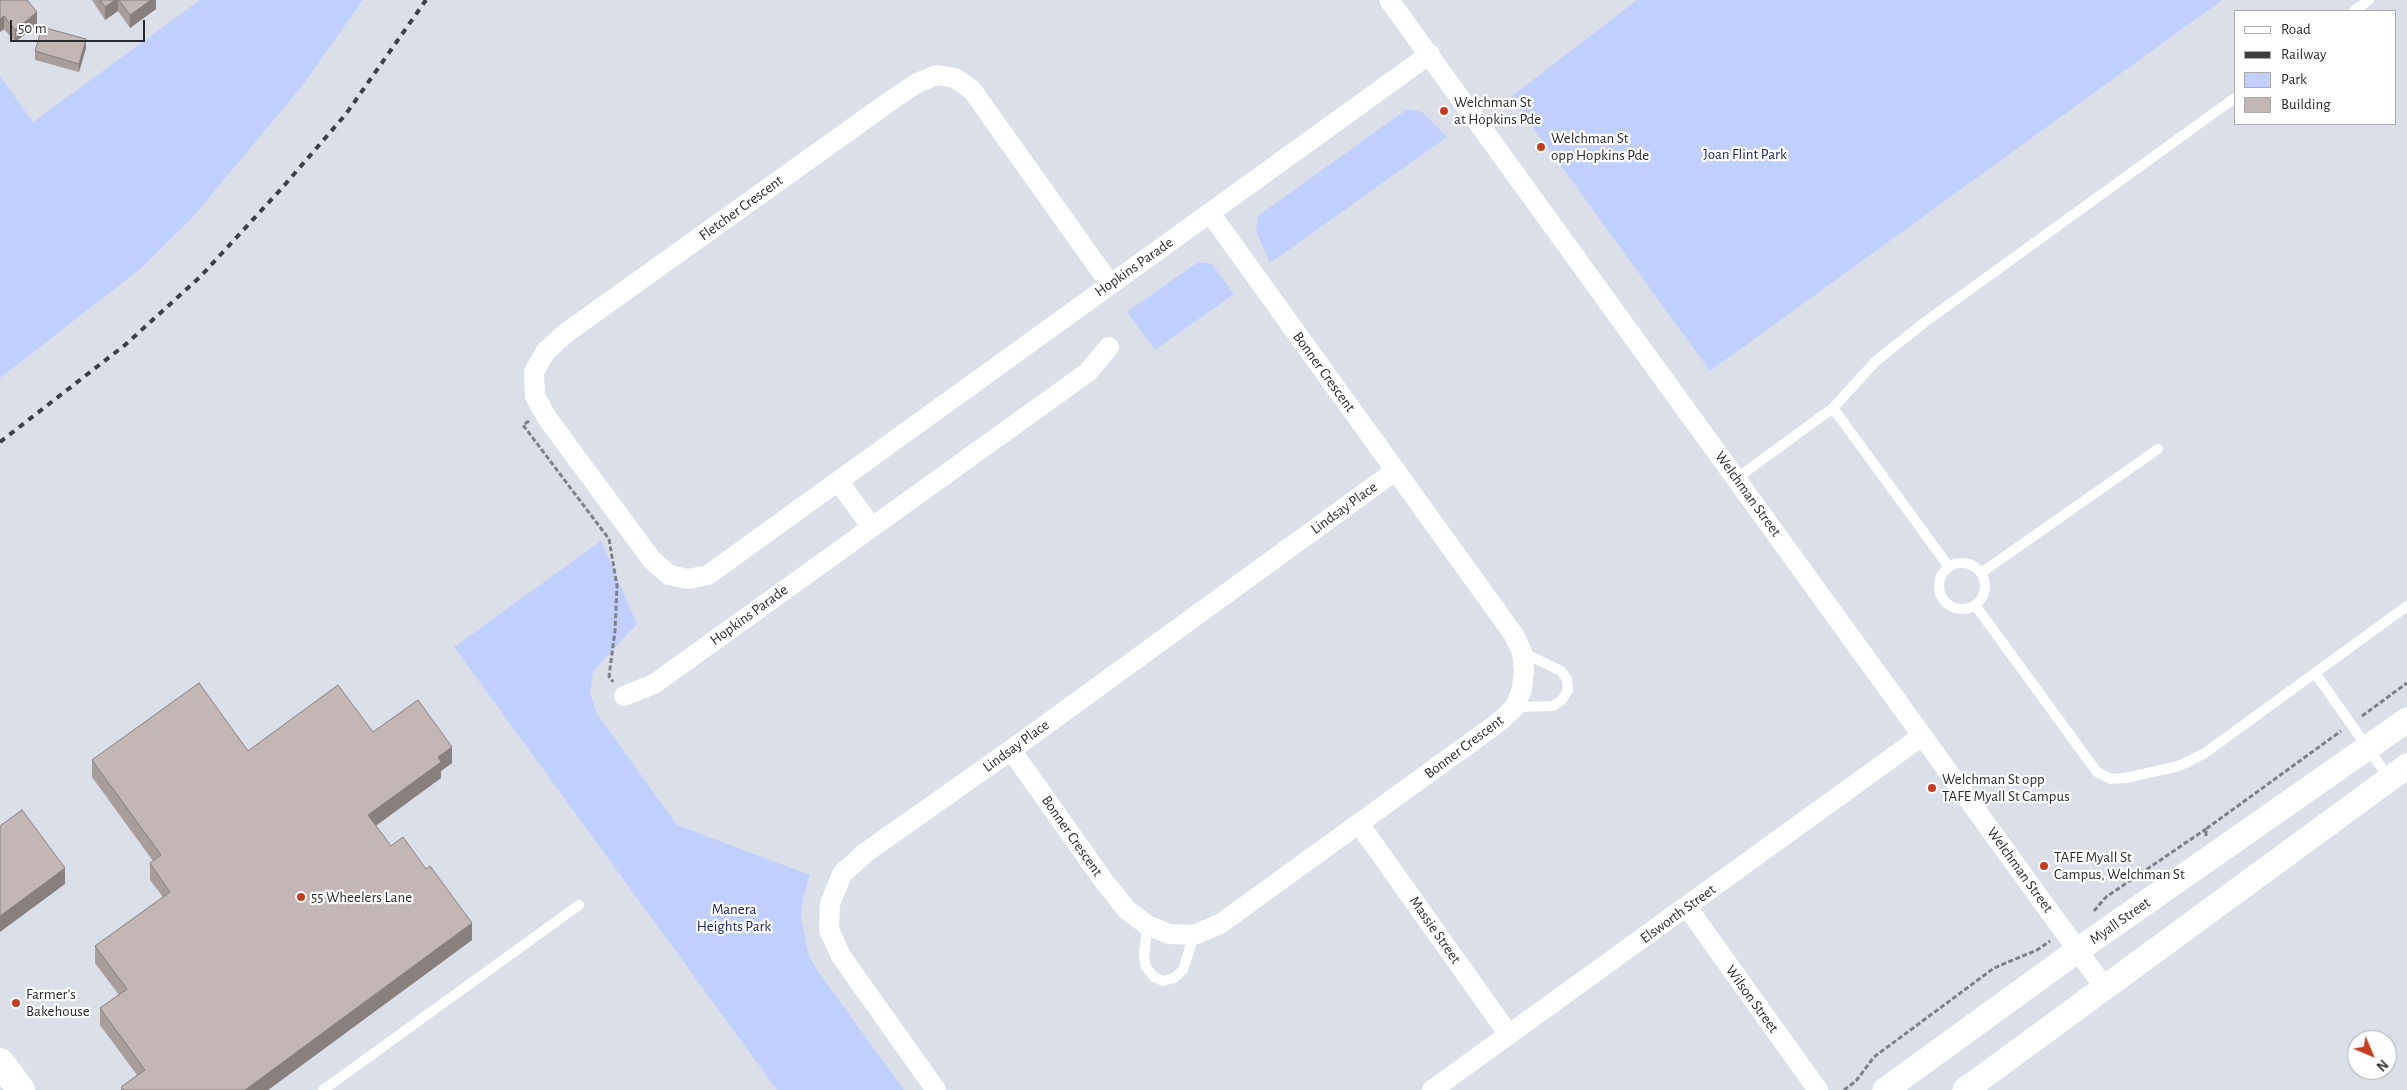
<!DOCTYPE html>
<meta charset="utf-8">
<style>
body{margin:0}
#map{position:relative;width:2407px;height:1090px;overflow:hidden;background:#dbdfe8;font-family:"Alegreya Sans",sans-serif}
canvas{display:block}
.legend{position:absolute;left:2234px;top:10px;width:162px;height:115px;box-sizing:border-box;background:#fff;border:1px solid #a9aaab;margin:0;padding:6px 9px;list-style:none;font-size:15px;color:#292b2e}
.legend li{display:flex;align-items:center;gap:10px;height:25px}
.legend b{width:25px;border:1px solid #a9aaab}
.north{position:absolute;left:2347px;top:1030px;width:50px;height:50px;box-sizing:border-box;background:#fff;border:1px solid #a9aaab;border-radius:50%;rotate:135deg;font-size:14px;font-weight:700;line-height:20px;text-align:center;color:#292b2e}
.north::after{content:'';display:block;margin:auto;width:18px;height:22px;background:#c63c1e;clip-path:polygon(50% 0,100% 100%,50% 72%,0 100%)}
.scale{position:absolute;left:10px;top:20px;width:135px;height:22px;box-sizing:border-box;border:2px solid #292b2e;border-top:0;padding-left:6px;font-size:15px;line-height:18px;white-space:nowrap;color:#292b2e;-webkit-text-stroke:4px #fff;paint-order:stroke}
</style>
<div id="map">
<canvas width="2407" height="1090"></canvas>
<ul class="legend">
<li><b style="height:6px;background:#fff"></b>Road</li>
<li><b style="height:6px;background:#3d3f43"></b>Railway</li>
<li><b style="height:14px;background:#c1cffe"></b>Park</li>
<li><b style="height:14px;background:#c2b7b4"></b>Building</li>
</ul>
<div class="north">N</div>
<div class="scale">50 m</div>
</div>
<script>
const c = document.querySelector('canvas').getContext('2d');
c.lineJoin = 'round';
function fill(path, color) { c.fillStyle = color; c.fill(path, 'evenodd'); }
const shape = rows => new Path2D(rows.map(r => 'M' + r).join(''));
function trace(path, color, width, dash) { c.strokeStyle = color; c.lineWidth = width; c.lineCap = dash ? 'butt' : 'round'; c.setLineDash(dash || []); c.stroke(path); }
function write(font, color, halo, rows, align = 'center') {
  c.font = font + ' "Alegreya Sans",sans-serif'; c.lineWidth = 4.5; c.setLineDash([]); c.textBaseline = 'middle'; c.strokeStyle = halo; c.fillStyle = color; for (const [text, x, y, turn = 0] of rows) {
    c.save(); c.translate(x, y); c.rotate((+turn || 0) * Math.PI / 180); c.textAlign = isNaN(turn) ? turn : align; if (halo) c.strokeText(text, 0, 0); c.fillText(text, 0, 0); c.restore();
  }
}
fill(shape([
 [200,0,363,0,302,86,192,218,140,269,0,378,0,76,33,122],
 [1637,0,2222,0,1710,371,1511,97],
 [1407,109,1422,112,1447,137,1270,263,1256,231,1258,216],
 [1198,262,1212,264,1234,294,1155,350,1127,312],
 [601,541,637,624,593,671,590,693,597,714,677,825,810,875,803,898,801,918,809,956,817,970,904,1090,777,1090,454,647]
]), '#c1cffe');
trace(shape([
 [529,421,523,425,609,539,617,586,615,631,609,676,613,682],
 [2362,716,2407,683],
 [2206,836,2206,829,2341,731],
 [2094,911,2106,897,2206,829],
 [1844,1090,1856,1081,1874,1057,1994,968,2037,950,2050,941]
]), '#7d8085', 3, [5, 2.5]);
trace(shape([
 [2354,11,2369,0],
 [1833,408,1876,361,1925,322,2236,97],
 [1737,478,1833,408,1949,567],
 '1939 586a23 23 0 1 1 46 0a23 23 0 1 1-46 0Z',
 [1981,573,2158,449],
 [1975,605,2097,772,2111,779,2126,778,2179,766,2205,753,2407,606],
 [2315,673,2389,778],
 [1515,707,1553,706,1562,700,1568,690,1567,679,1561,671,1522,652],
 [1147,925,1144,957,1146,967,1154,977,1163,981,1174,978,1183,970,1194,935],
 [323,1090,579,905]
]), '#fff', 10);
trace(shape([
 [1389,0,2105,988],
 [1110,284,972,90,955,78,937,75,917,83,893,99,566,333,546,351,534,372,535,396,547,418,652,560,669,575,688,579,708,575,1430,54],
 [838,481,871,526],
 [624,696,654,684,1088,372,1109,347],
 [1011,750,1106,884,1127,910,1147,925,1169,934,1194,935,1220,924,1499,722,1515,707,1522,689,1524,671,1522,652,1514,635,1210,213],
 [1360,825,1509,1035],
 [1687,907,1818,1090],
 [936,1090,841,956,829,930,830,904,842,874,865,853,1011,750,1395,471],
 [1432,1090,1922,736]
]), '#fff', 20);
trace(shape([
 [1885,1090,2078,950,2407,720],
 [1965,1090,2407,766]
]), '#fff', 25);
trace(shape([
 [0,1062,21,1090]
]), '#fff', 28);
trace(shape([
 [0,442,125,345,200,277,282,188,346,114,426,0]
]), '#3d3f43', 4, [6, 6]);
fill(shape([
 [0,0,37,25,15,42,4,29,0,32],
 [92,0,156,0,156,9,130,28,118,11,105,20],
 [86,48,79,72,35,60,35,51],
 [373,732,452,763,441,771,441,778,376,826,391,846,472,940,268,1090,121,1090,121,1087,137,1075,100,1025,100,1008,119,995,95,963,95,946,163,897,150,880,150,863,153,861,92,777,92,760,248,751]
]), '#a79d9b');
fill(shape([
 [115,0,118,0,118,11,105,20,105,7],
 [151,0,156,0,156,9,130,28,130,15],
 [37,12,37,25,15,42,15,30],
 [4,16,4,29,0,32,0,19],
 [86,39,86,48,79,72,79,64],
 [452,747,452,763,441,771,441,778,368,831,368,815,438,757],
 [65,868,65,884,0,932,0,916],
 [472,923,472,940,268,1090,245,1090]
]), '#88807e');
const building = shape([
 [0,0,27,0,37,12,15,30,4,16,0,19,0,0],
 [100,0,115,0,105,7,100,0],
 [119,0,151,0,130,15,119,0],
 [42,27,86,39,79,64,35,51,42,27],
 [199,683,248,751,338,685,373,732,418,700,452,747,438,757,441,762,368,815,391,846,403,837,426,869,430,866,472,923,245,1090,124,1090,121,1087,145,1070,100,1008,127,989,95,946,170,892,150,863,161,855,92,760,199,683],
 [22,810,65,868,0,916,0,826,22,810]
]);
fill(building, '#c2b7b4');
trace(building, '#88807e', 1);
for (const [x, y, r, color] of [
 [1444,111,5,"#c63c1e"],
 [1541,147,5,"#c63c1e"],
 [1932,788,5,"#c63c1e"],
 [2044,866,5,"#c63c1e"],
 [301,897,5,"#c63c1e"],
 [16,1003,5,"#c63c1e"]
]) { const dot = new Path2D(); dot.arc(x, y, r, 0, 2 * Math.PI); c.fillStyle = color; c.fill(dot); trace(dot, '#fff', 2); }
write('15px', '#292b2e', '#fff', [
 ["Welchman St",1454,102],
 ["at Hopkins Pde",1454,119],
 ["Welchman St",1551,138],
 ["opp Hopkins Pde",1551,155],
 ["Welchman St opp",1942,779],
 ["TAFE Myall St Campus",1942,796],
 ["TAFE Myall St",2054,857],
 ["Campus, Welchman St",2054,874],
 ["55 Wheelers Lane",311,897],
 ["Farmer’s",26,994],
 ["Bakehouse",26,1011]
], 'left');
write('15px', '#1c2669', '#fff', [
 ["Joan Flint Park",1745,154],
 ["Manera",734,909],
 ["Heights Park",734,926]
]);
write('15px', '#292b2e', '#fff', [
 ["Fletcher Crescent",741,208,-36],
 ["Hopkins Parade",1134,267,-35],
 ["Bonner Crescent",1324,372,54],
 ["Welchman Street",1748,494,54],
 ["Lindsay Place",1344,508,-36],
 ["Hopkins Parade",749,615,-36],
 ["Lindsay Place",1016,746,-36],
 ["Bonner Crescent",1464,747,-37],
 ["Bonner Crescent",1072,836,55],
 ["Welchman Street",2020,870,54],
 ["Elsworth Street",1678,914,-36],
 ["Myall Street",2120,921,-35],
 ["Massie Street",1435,930,55],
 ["Wilson Street",1752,999,54]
]);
</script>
